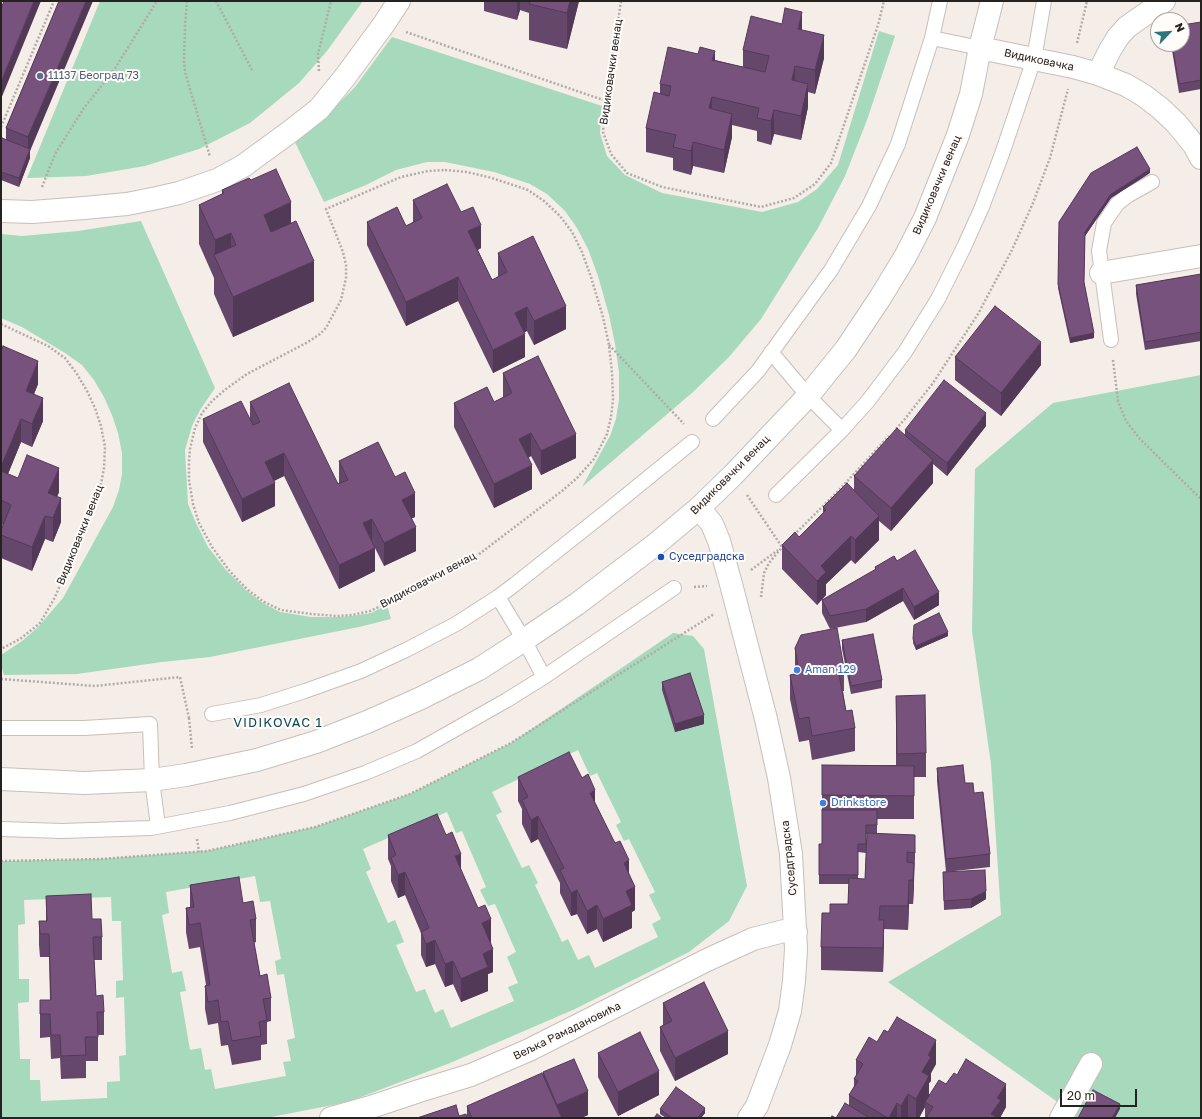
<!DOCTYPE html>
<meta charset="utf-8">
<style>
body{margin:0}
#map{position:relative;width:1202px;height:1119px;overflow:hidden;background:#f5ede8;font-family:"Golos Text",sans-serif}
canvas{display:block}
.frame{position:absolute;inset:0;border:2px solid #252220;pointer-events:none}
.north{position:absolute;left:1150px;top:12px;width:40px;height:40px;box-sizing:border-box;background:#fffcfa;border:1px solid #a8a5a3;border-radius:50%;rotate:65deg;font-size:11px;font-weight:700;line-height:16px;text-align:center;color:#252220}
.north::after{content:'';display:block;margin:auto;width:14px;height:18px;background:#2d767e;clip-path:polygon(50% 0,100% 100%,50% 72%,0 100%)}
.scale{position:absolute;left:1060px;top:1089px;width:77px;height:18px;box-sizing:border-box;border:2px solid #252220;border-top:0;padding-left:5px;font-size:12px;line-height:14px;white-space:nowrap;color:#252220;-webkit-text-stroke:3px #fffcfa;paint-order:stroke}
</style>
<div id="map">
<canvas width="1202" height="1119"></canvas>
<div class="frame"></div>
<div class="north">N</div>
<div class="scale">20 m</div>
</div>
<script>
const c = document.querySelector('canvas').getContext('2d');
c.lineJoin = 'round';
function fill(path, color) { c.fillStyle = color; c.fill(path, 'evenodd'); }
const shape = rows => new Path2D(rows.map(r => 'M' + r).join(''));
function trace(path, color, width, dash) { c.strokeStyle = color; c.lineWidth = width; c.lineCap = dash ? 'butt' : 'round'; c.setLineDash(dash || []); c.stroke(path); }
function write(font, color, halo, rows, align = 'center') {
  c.font = font + ' "Golos Text",sans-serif'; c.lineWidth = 4; c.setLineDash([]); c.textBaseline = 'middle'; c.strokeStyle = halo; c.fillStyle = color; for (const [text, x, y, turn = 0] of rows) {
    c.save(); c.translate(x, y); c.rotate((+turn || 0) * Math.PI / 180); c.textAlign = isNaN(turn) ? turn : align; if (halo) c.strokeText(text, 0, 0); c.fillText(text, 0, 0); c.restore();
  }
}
fill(shape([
 [100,1,363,1,327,51,299,83,250,123,199,149,145,166,86,176,27,178],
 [879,31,895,36,867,120,845,176,818,228,761,319,729,357,693,392,582,487,610,436,616,419,619,399,619,372,615,344,609,315,598,276,588,249,577,228,565,211,547,194,530,184,494,172,445,162,427,162,396,170,366,185,324,202,294,140,323,119,355,87,392,37,602,106,600,133,607,156,625,175,662,193,762,212,798,202,817,189,838,165],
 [141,221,215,388,200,410,192,426,185,450,188,504,196,523,208,547,226,570,247,591,263,603,280,612,311,617,337,617,352,616,371,613,387,605,391,619,359,627,334,632,210,657,162,662,77,674,4,675,1,665,1,655,22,641,38,627,63,598,113,507,119,490,122,474,122,453,118,433,112,415,104,397,94,380,82,365,65,353,22,327,1,318,1,234,22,236,78,231],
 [1201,375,1201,1118,1061,1118,1066,1108,888,982,1001,915,991,764,972,631,975,469,1053,403],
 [673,633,693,636,704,649,747,886,729,921,689,952,575,1009,450,1063,348,1102,266,1118,1,1118,1,861,100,859,207,851,315,827,410,794,511,743],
 [578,750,590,776,597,773,621,822,616,825,624,841,629,839,655,892,649,895,661,919,652,924,658,937,595,968,589,955,578,960,568,939,562,942,535,885,538,883,529,865,522,868,496,815,502,812,492,792],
 [447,812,456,833,462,831,486,887,480,890,488,906,495,904,516,952,507,957,518,983,508,987,514,1001,451,1028,443,1009,435,1013,425,989,416,992,396,945,404,942,395,920,388,923,366,872,371,869,363,849],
 [255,876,260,902,270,901,281,959,275,961,277,975,284,974,295,1038,287,1040,291,1061,283,1062,286,1076,215,1089,211,1069,205,1070,201,1048,190,1050,180,992,186,991,182,971,172,973,162,915,169,913,166,892],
 [111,897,112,921,121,921,123,980,116,981,116,998,124,997,126,1055,119,1056,120,1081,107,1082,107,1098,41,1101,40,1080,30,1080,30,1059,20,1059,18,1003,29,1002,29,979,19,979,18,925,25,924,24,900]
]), '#a7d9bc');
const service = shape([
 [932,38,980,48],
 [1111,340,1099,251,1104,223,1117,204,1127,196,1152,182],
 [771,352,808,396,842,430],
 [713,419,758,371,831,270,869,206,898,144,932,38,940,1],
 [776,495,842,430,868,401,905,352,938,299,964,247,982,207,1002,154,1034,59,1044,1],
 [498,597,524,640,544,677],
 [212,714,261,705,305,691,361,671,406,650,456,624,498,597,514,585,606,512,692,442],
 [1,728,84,728,150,724,152,780,158,826],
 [1,829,62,831,151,828,230,813,304,794,365,773,417,751,507,700,544,677,674,588]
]);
const minor = shape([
 [980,48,1073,67,1098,74,1126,85,1143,95,1160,108,1176,123,1194,145,1201,158],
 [1098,74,1110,50,1118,37,1127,27,1164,1],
 [1,211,32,212,84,208,127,204,157,198,179,193,217,180,243,166,291,131,319,109,345,77,384,24,399,1],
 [1101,273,1201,256],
 [699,508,712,524,719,541,731,584,766,719,779,778,791,854,796,949,794,981,790,1011,780,1045,757,1106,749,1118],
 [1,779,84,783,152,780,186,775,257,760,316,742,367,722,419,699,479,669,524,640,577,604,656,544,699,508,733,475,808,396,846,349,880,298,905,257,925,218,958,135,971,94,980,48,992,1],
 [331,1118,374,1106,419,1091,471,1075,529,1050,707,960,753,939,784,931,796,932],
 [1061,1118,1091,1064]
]);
trace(service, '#c7bfba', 16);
trace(minor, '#c7bfba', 24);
trace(shape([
 [187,1,185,27,184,61,185,72,210,157],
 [216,1,253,72],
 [621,1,604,117,603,132,611,154,627,173,662,187,761,207,794,198,815,184,831,163,878,25,884,1],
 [406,32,606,101],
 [1077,43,1087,1],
 [319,71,318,54,331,1],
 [1,127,54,1],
 [445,170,467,172,492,178,528,190,544,201,560,216,572,232,582,252,591,277,603,317,609,345,612,373,613,399,611,417,607,434,594,459,577,478,562,491,474,558,413,591,370,611,352,615,337,616,311,614,281,610,264,602,248,590,236,578,228,569,212,547,199,523,193,504,189,480,189,462,190,449,195,428,202,413,212,401,226,389,247,374,308,342,320,334,326,328,341,300,346,278,346,265,343,252,326,209,401,177,428,171,445,170],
 [42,187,55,154,84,108,114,70,157,1],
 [1,324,48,346,65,358,77,374,87,391,95,408,101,426,105,447,104,468,101,484,78,545,54,599,40,623,20,639,1,649],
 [609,345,684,424],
 [1113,360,1118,401,1126,421,1140,439,1201,499],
 [896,429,904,420,933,383,978,314,1012,250,1033,203,1050,158,1068,89],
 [747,495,782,547],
 [794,535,840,489,889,436],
 [751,570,778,550],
 [694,587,707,586],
 [761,597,764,573,769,563,784,545],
 [1,679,95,686,180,677,189,718],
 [189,718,192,749],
 [197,839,199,852],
 [1,861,100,859,207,851,315,827,410,794,511,743,714,614]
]), '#b1aba7', 2.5, [2, 2]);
trace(service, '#fff', 14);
trace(minor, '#fff', 22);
fill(shape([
 [59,1,30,151,30,158,19,187,1,180,1,141,6,140,6,128],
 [484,1,579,1,567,49,529,40,529,13,520,10,517,20,484,11],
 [1201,22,1201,89,1179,93,1171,44,1182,44],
 [802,30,824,58,815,94,808,92,808,107,801,140,774,134,771,145,757,141,757,131,732,125,732,137,724,173,693,166,691,175,673,170,673,158,646,152,646,128,660,94,660,84,715,60,743,67,743,50],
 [1150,173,1111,198,1085,236,1084,282,1094,338,1070,343,1058,288,1059,222],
 [251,180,291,223,314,301,233,337,214,294,214,278,199,244,199,205,222,194,222,190],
 [413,200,461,212,481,248,478,250,492,280,498,277,498,253,566,329,534,345,527,331,524,332,525,357,493,373,458,301,406,326,367,245,367,222,406,226,413,222],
 [1201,274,1201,341,1145,350,1136,294,1136,285],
 [1,351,38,384,34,394,43,421,32,447,21,442,8,474,18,478,59,492,57,497,61,522,53,542,45,539,32,571,1,558,1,530,3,525,1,524],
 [955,357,1041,365,1001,416,955,380],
 [503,373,576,458,541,475,531,456,528,458,532,489,494,508,454,427,454,403,494,402,503,397],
 [250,402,339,484,339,461,395,477,415,517,412,518,416,551,384,566,375,548,375,571,339,589,284,476,274,481,275,506,242,522,203,442,203,419,250,420],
 [986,426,947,476,933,464,933,483,891,531,879,521,879,540,855,564,851,560,826,584,826,595,817,605,782,569,782,545,799,537,823,513,823,507,854,491,854,476,905,435,905,430],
 [897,561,939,605,914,620,903,601,866,622,830,629,822,613,822,600,875,570,875,567],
 [914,625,948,636,916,650,913,643],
 [842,640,882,680,882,688,851,694,842,649],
 [795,648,844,668,844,691,843,691,846,711,855,728,855,751,812,760,809,740,799,742,790,699,790,675,795,674],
 [662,682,704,724,675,732,662,690],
 [896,696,926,753,926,777,914,777,914,819,877,819,877,834,915,835,915,859,913,904,909,904,908,930,884,929,883,972,821,970,821,947,830,913,848,904,849,884,819,884,819,844,822,844,822,765,896,765],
 [866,834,867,834,865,879,858,879,858,852,866,853],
 [937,768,965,783,974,793,990,854,990,867,946,872,937,781],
 [518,777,582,778,595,802,629,874,635,910,632,912,632,928,603,942,597,929,587,934,577,914,571,916,560,893,560,883,538,839,531,843,522,824,522,809,518,801],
 [388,835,461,871,491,942,493,972,488,974,488,991,461,1002,453,984,445,987,435,964,426,967,421,955,421,933,405,895,398,898,391,881,391,866,388,859],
 [943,872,986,899,971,908,944,910],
 [190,885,243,903,256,919,256,942,254,943,260,976,271,998,271,1021,267,1022,267,1044,261,1045,261,1060,232,1065,228,1045,221,1046,218,1023,208,1025,205,1009,205,986,206,985,200,947,189,949,186,932,186,908,190,907],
 [46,896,92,919,102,937,102,960,94,960,96,996,104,1012,104,1035,98,1035,98,1061,86,1061,86,1078,61,1079,60,1058,51,1059,50,1037,40,1038,40,1000,50,1000,49,957,40,957,39,945,39,921,46,921],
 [663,1003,728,1054,675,1081,660,1051,660,1027,663,1025],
 [877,1042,936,1064,931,1073,931,1081,929,1083,929,1095,946,1084,1006,1107,1001,1116,1001,1118,925,1118,925,1107,919,1118,909,1118,908,1117,908,1118,836,1118,849,1106,849,1095,854,1086,854,1079,856,1076,856,1060],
 [598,1053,659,1095,618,1116,598,1077],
 [543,1072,588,1115,581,1118,417,1118,459,1116,467,1117,467,1106,543,1075],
 [660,1109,705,1113,701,1118,666,1118,660,1114]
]), '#66476c');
fill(shape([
 [34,1,41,1,1,99,1,82],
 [86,1,93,1,30,151,30,158,19,187,19,178,28,152,28,137],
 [517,1,520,1,520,10,517,20],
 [570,1,579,1,567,49,567,13],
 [802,12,802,36,798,29],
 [824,35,824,58,815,94,815,70],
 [715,51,715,74,712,60],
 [795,66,795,89,792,80],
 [808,84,808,107,801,140,801,116],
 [712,97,712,120,709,108],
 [774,110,774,134,771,145,771,121],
 [732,114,732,137,724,173,724,150],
 [693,142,693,166,691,175,691,151],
 [1150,169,1150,173,1111,198,1085,236,1085,232,1111,194],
 [291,202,291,242,264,254,264,215],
 [481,225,481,248,468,254,468,231],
 [231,233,231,273,215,256,215,240],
 [314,261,314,301,233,337,233,297],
 [458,277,458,301,406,326,406,302],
 [566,306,566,329,534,345,534,321],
 [527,307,527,331,515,337,515,313],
 [1094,333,1094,338,1070,343,1070,338],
 [525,334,525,357,493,373,493,350],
 [1041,342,1041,365,1001,416,1001,393],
 [38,361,38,384,26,414,26,391],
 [43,398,43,421,32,447,32,424],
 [986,413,986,426,947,476,947,463],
 [21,419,21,442,1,491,1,467],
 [531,433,531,456,519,462,519,439],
 [576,434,576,458,541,475,541,451],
 [284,453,284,476,265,485,265,462],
 [933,460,933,483,891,531,891,508],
 [532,465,532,489,494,508,494,484],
 [59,468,59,492,48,517,48,493],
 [275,483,275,506,242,522,242,499],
 [415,493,415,517,402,523,402,500],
 [61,498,61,522,53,542,53,518],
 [45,516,45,539,32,571,32,547],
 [879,516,879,540,855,564,855,540],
 [372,519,372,542,363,523],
 [416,527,416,551,384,566,384,543],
 [851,536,851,560,826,584,826,595,817,605,817,581,821,566],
 [375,548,375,571,339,589,339,565],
 [903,588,903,601,866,622,866,609],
 [939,592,939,605,914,620,914,607],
 [948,632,948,636,916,650,916,646],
 [704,715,704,724,675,732,675,724],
 [595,790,595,814,590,793],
 [538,816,538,839,531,843,531,820],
 [461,854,461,877,455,856],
 [629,860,629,883,624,863],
 [914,863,914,886,913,904,913,880],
 [405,872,405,895,398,898,398,875],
 [909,880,909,904,908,930,908,906],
 [635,887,635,910,632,912,632,928,603,942,603,919,626,891],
 [577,890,577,914,571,916,571,893],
 [986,891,986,899,971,908,971,899],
 [597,905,597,929,587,934,587,911],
 [491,919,491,942,482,946,482,923],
 [884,920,884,944,883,972,883,948],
 [435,940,435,964,426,967,426,944],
 [493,949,493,972,488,974,488,991,461,1002,461,979,483,954],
 [453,961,453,984,445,987,445,964],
 [728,1031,728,1054,675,1081,675,1058],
 [936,1040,936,1064,931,1073,931,1081,929,1083,929,1099,925,1102,925,1107,919,1118,916,1118,916,1099,922,1072,928,1055],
 [659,1071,659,1095,618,1116,618,1092],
 [1006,1084,1006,1107,1001,1116,1001,1118,991,1118,991,1114,997,1098],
 [588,1091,588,1115,581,1118,557,1118,557,1105],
 [908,1094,908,1118,901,1118,901,1106],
 [897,1103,897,1118,889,1118],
 [1120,1104,1120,1109,1115,1118,1112,1118],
 [705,1108,705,1113,701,1118,698,1118]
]), '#533958');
const building = shape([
 [4,1,34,1,1,82,1,9,4,1],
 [59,1,86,1,28,137,6,128,59,1],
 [530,1,570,1,567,13,529,4,530,1],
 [785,8,802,12,798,29,824,35,815,70,795,66,792,80,808,84,801,116,774,110,771,121,757,118,759,108,712,97,709,108,732,114,724,150,693,142,691,151,673,147,676,135,646,128,654,92,669,96,671,86,660,84,668,47,698,54,700,47,715,51,712,60,765,72,769,56,743,50,751,16,782,24,785,8],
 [1201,22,1201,80,1179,84,1172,44,1182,44,1182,25,1201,22],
 [2,138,30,149,19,178,1,172,1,141,2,138],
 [1137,147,1150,169,1111,194,1085,232,1084,282,1094,333,1070,338,1058,284,1059,222,1091,173,1137,147],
 [276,169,291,202,264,215,271,232,296,221,314,261,233,297,214,255,236,245,231,233,215,240,199,205,224,193,222,190,249,178,251,180,276,169],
 [447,184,461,212,473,207,481,225,468,231,492,280,507,272,498,253,533,236,566,306,534,321,527,307,515,313,525,334,493,350,458,277,406,302,367,222,397,207,406,226,422,218,413,200,447,184],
 [1201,274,1201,332,1145,342,1136,285,1201,274],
 [995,306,1041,342,1001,393,955,357,995,306],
 [3,346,38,361,26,391,43,398,32,424,21,419,1,467,1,351,3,346],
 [538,356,576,434,541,451,531,433,519,439,532,465,494,484,454,403,487,387,494,402,512,393,503,373,538,356],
 [944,380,986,413,947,463,905,430,944,380],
 [289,383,338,484,348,480,339,461,378,442,395,477,405,472,415,493,402,500,416,527,384,543,372,519,363,523,375,548,339,565,284,453,265,462,275,483,242,499,203,419,241,401,253,425,260,422,250,402,289,383],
 [897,428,933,460,891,508,854,476,897,428],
 [27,455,59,468,48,493,61,498,53,518,45,516,32,547,1,535,1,530,11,505,1,500,1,471,18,478,27,455],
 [847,483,879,516,855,540,851,536,821,566,826,572,817,581,782,545,795,532,799,537,826,510,823,507,847,483],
 [915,550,939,592,914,607,903,588,866,609,830,616,822,600,876,569,875,567,894,556,897,561,915,550],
 [939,613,948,632,916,646,913,639,914,625,939,613],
 [837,628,844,668,838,669,846,711,852,710,855,728,812,736,809,717,799,719,790,675,799,673,795,648,801,635,837,628],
 [873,634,882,680,851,686,842,640,873,634],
 [690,673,704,715,675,724,662,682,690,673],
 [925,695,926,753,897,754,896,696,925,695],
 [569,752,582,778,588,774,595,790,590,793,615,843,620,841,629,860,624,863,635,887,626,891,632,905,603,919,597,905,587,911,577,890,571,893,560,870,564,868,538,816,531,820,522,800,528,797,518,777,569,752],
 [822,765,914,766,914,796,822,795,822,765],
 [963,765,965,783,973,783,974,793,983,792,990,854,946,859,937,768,963,765],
 [822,810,877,810,877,825,866,825,866,844,858,844,858,875,819,875,819,844,822,844,822,810],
 [437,814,446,835,452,832,461,854,455,856,478,908,485,905,491,919,482,923,493,949,483,954,488,967,461,979,453,961,445,964,435,940,426,944,421,932,429,928,405,872,398,875,391,858,396,855,388,835,437,814],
 [867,833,915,835,915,853,907,852,907,862,914,863,913,880,909,880,908,906,880,906,879,920,884,920,883,948,821,947,822,913,830,913,830,904,848,904,849,878,865,879,867,833],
 [985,870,986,891,971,899,944,901,943,872,985,870],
 [239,877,243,903,253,901,256,919,250,920,260,976,267,974,271,998,263,999,267,1020,259,1022,261,1036,232,1041,228,1021,221,1022,218,1000,208,1002,205,986,210,985,200,923,189,925,186,908,194,907,190,885,239,877],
 [91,894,92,919,101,919,102,937,93,937,96,996,103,995,104,1012,97,1012,98,1037,85,1037,86,1055,61,1056,60,1035,51,1035,50,1014,40,1014,40,1000,51,1000,49,934,40,934,39,921,47,921,46,896,91,894],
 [704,982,728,1031,675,1058,660,1027,672,1021,663,1003,704,982],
 [897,1017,936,1040,928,1055,931,1057,922,1072,929,1076,916,1099,908,1094,901,1106,897,1103,889,1118,888,1118,849,1095,858,1081,854,1079,863,1064,856,1060,869,1037,877,1042,884,1030,888,1032,897,1017],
 [640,1032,659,1071,618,1092,598,1053,640,1032],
 [574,1059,588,1091,557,1105,543,1072,574,1059],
 [966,1059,1006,1084,997,1098,1001,1100,991,1114,998,1118,926,1118,933,1107,925,1102,939,1080,946,1084,954,1073,957,1075,966,1059],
 [542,1073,562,1118,472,1118,467,1106,542,1073],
 [676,1087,705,1108,698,1118,672,1118,660,1109,676,1087],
 [1093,1090,1120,1104,1112,1118,1078,1118,1093,1090],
 [845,1103,870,1118,836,1118,845,1103],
 [456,1105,459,1116,466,1114,467,1118,417,1118,456,1105],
 [657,1114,663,1118,654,1118,657,1114],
 [832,1116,836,1118,831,1118,832,1116]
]);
fill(building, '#77527d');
trace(building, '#533958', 1);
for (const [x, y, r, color] of [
 [40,76,4,"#5c6f8a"],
 [661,557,4,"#1a4fb4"],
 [797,670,4,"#3f7fe0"],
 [823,803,4,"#3f7fe0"]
]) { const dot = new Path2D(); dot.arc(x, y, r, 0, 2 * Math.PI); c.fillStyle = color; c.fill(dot); trace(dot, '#fffcfa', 1.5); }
write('11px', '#252220', '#fffcfa', [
 ["Видиковачка",1039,60,12],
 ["Видиковачки венац",611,72,-82],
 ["Видиковачки венац",937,185,-67],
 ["Видиковачки венац",730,475,-45],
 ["Видиковачки венац",80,535,-68],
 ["Видиковачки венац",428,580,-28],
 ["Суседградска",789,858,-96],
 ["Вељка Рамадановића",567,1031,-26]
]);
write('11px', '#4e5e75', '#fffcfa', [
 ["11137 Београд 73",48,76]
], 'left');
write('11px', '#164399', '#fffcfa', [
 ["Суседградска",669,557]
], 'left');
write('11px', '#366cbe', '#fffcfa', [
 ["Aman 129",805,670],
 ["Drinkstore",831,803]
], 'left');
c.letterSpacing = '1px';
write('13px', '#0a4a50', '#fffcfa', [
 ["VIDIKOVAC 1",278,723]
]);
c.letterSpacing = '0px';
</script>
